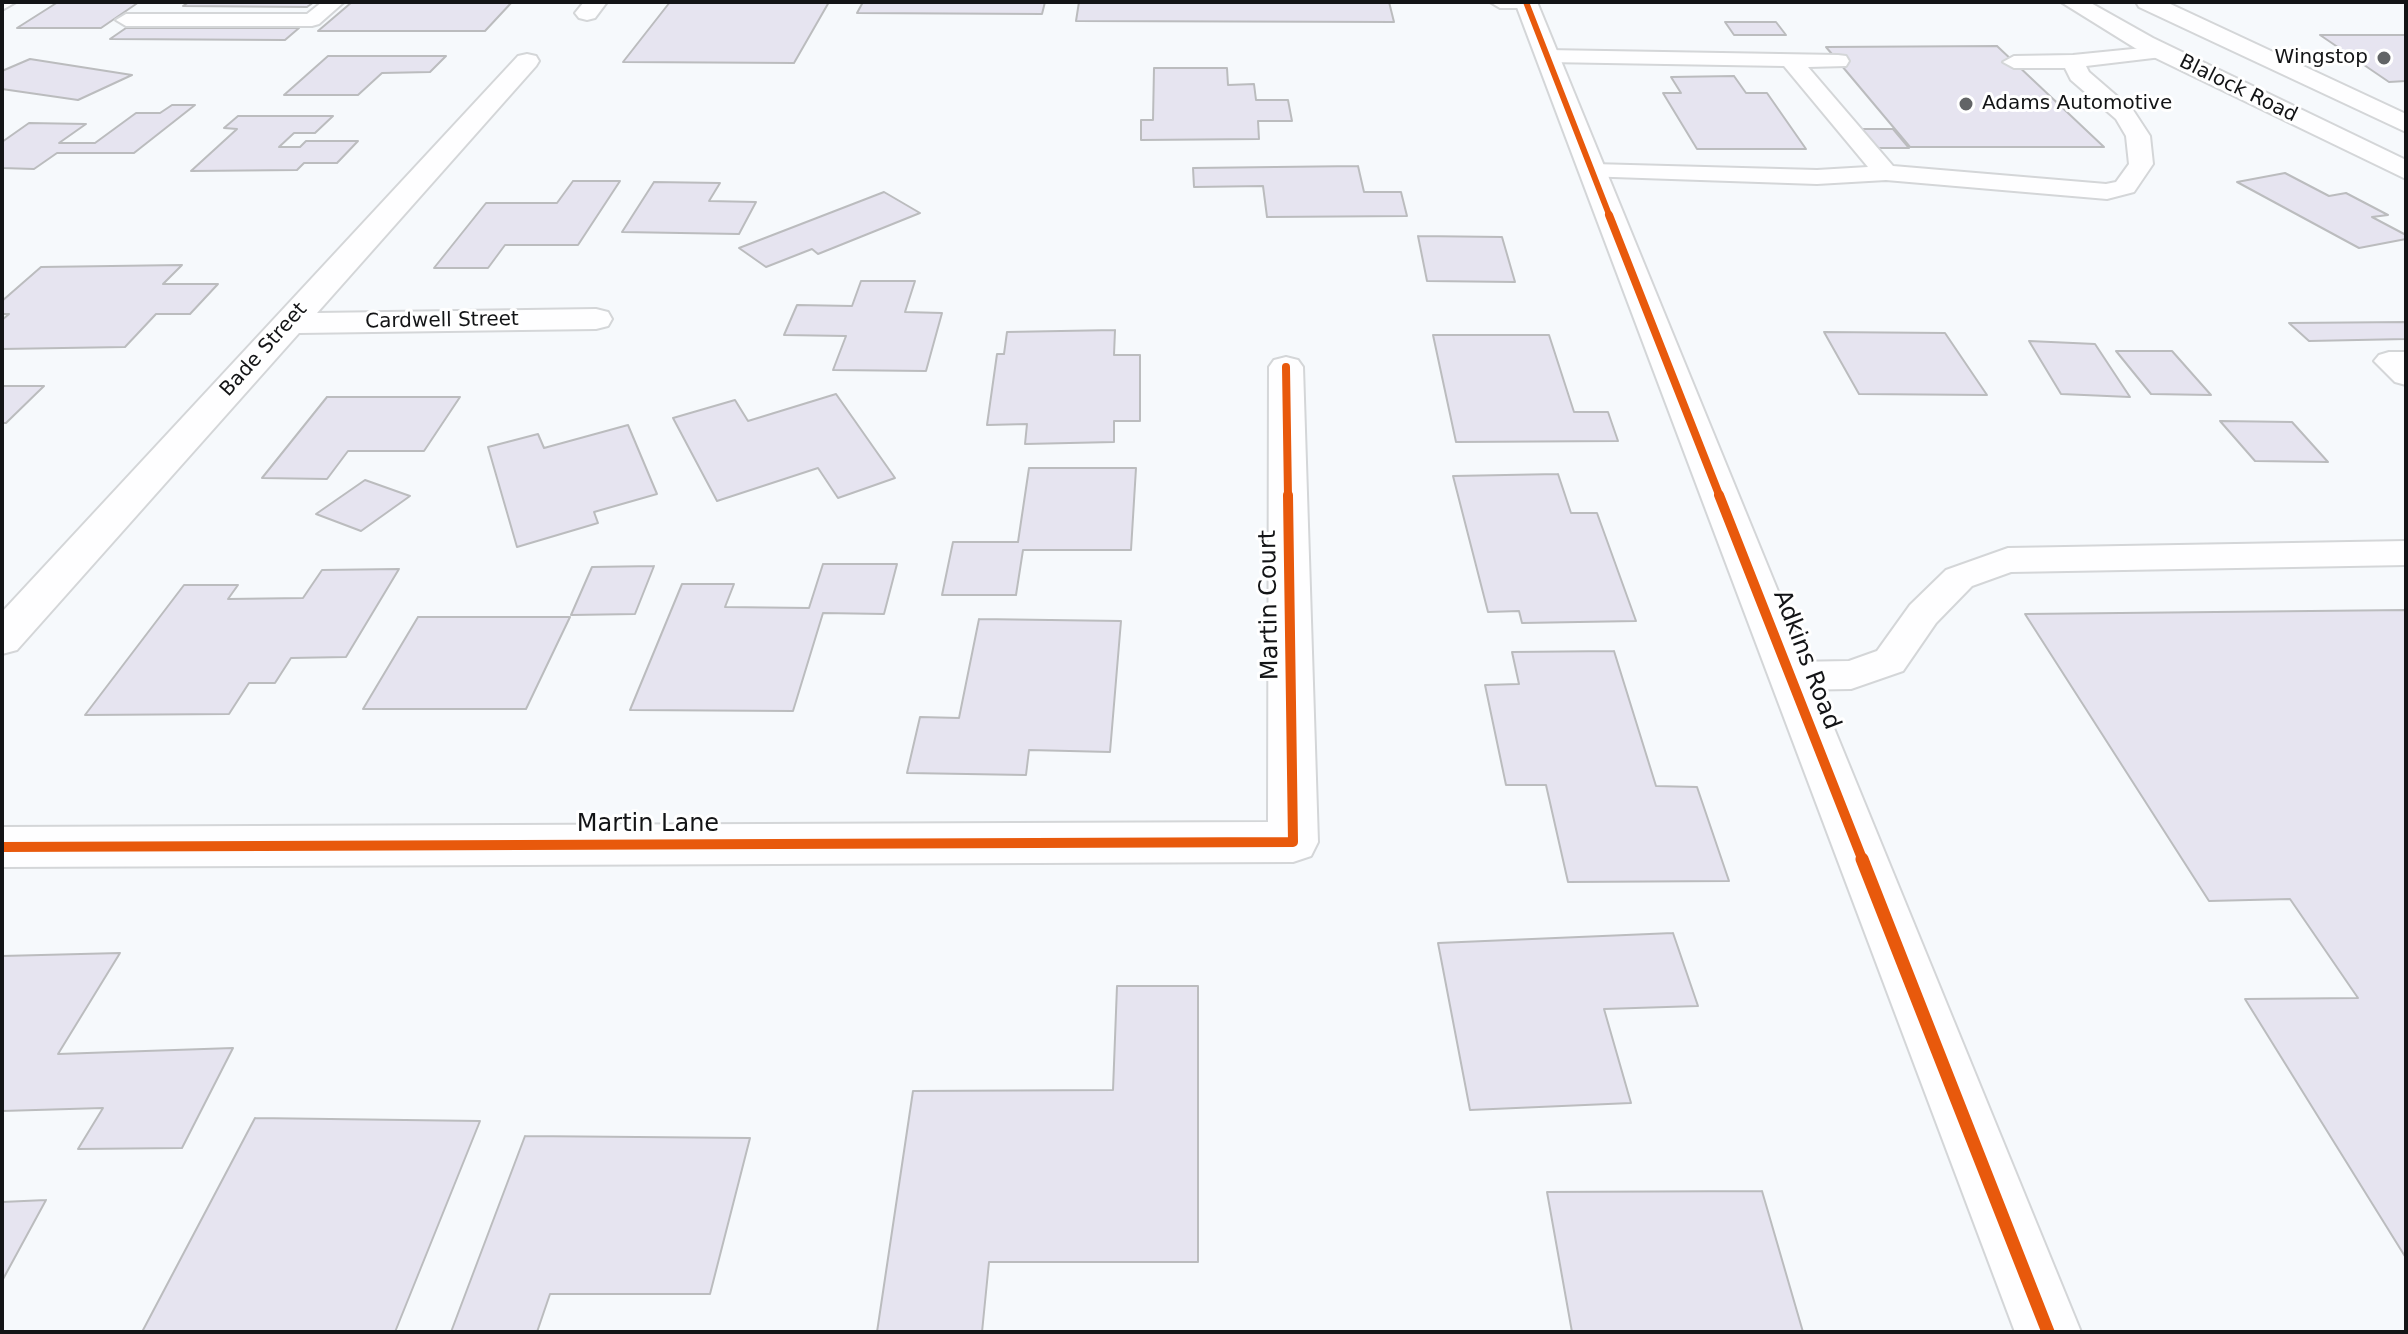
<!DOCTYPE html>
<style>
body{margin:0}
#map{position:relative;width:2408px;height:1334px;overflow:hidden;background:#f6f9fc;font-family:"DejaVu Sans",sans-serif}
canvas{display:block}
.frame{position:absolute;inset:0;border:4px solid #131416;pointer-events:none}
</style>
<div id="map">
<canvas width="2408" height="1334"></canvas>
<div class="frame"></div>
</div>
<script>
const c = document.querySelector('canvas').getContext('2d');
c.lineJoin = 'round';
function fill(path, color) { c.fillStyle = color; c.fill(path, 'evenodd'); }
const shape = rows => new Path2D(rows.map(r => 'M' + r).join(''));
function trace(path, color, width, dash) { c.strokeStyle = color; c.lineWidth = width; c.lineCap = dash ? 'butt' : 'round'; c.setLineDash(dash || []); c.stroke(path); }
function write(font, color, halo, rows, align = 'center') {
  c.font = font + ' "DejaVu Sans",sans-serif'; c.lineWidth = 6; c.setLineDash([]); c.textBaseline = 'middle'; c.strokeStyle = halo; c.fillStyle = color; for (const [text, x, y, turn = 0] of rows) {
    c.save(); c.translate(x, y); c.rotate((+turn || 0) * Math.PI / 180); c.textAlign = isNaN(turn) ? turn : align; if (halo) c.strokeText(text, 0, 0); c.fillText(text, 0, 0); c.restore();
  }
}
const building = shape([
 [58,2,139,2,101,28,17,28,58,2],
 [189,2,314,2,307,7,183,6,189,2],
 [352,2,512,2,485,31,318,31,352,2],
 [670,2,829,2,794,63,623,62,670,2],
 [863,2,1045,2,1042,14,857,13,863,2],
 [1079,2,1389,2,1394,22,1076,21,1079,2],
 [1725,22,1776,22,1786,35,1734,35,1725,22],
 [126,28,299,28,285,40,110,39,126,28],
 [2320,35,2406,35,2406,81,2389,82,2320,35],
 [1997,46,2104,147,1910,147,1826,47,1997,46],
 [328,56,446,56,430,72,382,73,358,95,284,95,328,56],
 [30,59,132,75,78,100,2,89,2,71,30,59],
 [1154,68,1227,68,1228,85,1254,84,1256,100,1288,100,1292,121,1258,121,1259,139,1141,140,1141,120,1153,120,1154,68],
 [1734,76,1746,93,1767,93,1806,149,1697,149,1663,93,1681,93,1671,77,1734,76],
 [172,105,195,105,134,153,57,153,34,169,2,168,2,142,29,123,86,124,59,143,95,143,136,113,160,113,172,105],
 [238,116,333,116,315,133,294,133,279,147,300,147,306,141,358,141,337,163,304,163,297,170,191,171,237,129,224,128,238,116],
 [1861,129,1893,129,1909,148,1876,148,1861,129],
 [1358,166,1364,192,1401,192,1407,216,1267,217,1263,186,1194,187,1193,168,1358,166],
 [2285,173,2329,196,2346,193,2388,215,2372,217,2406,235,2406,239,2359,248,2237,182,2285,173],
 [573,181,620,181,578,245,505,245,488,268,434,268,486,203,557,203,573,181],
 [654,182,720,183,709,201,756,202,739,234,622,232,654,182],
 [884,192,920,213,818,254,812,249,766,267,739,248,884,192],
 [1418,236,1502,237,1515,282,1427,281,1418,236],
 [182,265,163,284,218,284,190,314,156,314,125,347,2,349,2,320,9,314,2,314,2,301,41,267,182,265],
 [861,281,915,281,905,312,942,313,926,371,833,370,846,336,784,335,797,305,852,306,861,281],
 [2406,322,2406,339,2309,341,2289,323,2406,322],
 [1115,330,1114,355,1140,355,1140,421,1114,421,1114,442,1025,444,1027,424,987,425,997,354,1004,354,1007,332,1115,330],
 [1824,332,1945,333,1987,395,1859,394,1824,332],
 [1433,335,1549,335,1574,412,1608,412,1618,441,1456,442,1433,335],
 [2029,341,2095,344,2130,397,2061,394,2029,341],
 [2116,351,2172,351,2211,395,2151,394,2116,351],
 [2,386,44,386,6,423,2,423,2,386],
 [836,394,895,478,838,498,818,468,717,501,673,418,735,400,748,421,836,394],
 [327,397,460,397,424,451,348,451,327,479,262,478,327,397],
 [2220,421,2292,422,2328,462,2255,461,2220,421],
 [628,425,657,494,594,512,598,523,517,547,488,447,538,434,544,448,628,425],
 [1029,468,1136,468,1131,550,1023,550,1016,595,942,595,953,542,1018,542,1029,468],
 [1558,474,1571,513,1597,513,1636,621,1522,623,1519,611,1488,612,1453,476,1558,474],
 [365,480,410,496,361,531,316,514,365,480],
 [823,564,897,564,884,614,823,613,793,711,630,710,682,584,734,584,725,607,809,608,823,564],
 [654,566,635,614,571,615,592,567,654,566],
 [399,569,346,657,291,658,275,683,249,683,229,714,85,715,184,585,238,585,228,599,303,598,322,570,399,569],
 [2406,610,2406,1258,2245,999,2358,998,2290,899,2209,901,2025,614,2406,610],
 [418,617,570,617,526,709,363,709,418,617],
 [979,619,1121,621,1110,752,1029,750,1026,775,907,773,920,717,959,718,979,619],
 [1614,651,1656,786,1697,787,1729,881,1568,882,1546,785,1506,785,1485,685,1519,684,1512,652,1614,651],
 [1673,933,1698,1006,1604,1009,1631,1103,1470,1110,1438,943,1673,933],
 [120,953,58,1054,233,1048,182,1148,78,1149,103,1108,2,1111,2,956,120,953],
 [1117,986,1198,986,1198,1262,989,1262,982,1332,877,1332,913,1091,1113,1090,1117,986],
 [255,1118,480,1121,395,1332,142,1332,255,1118],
 [525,1136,750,1138,710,1294,550,1294,537,1332,451,1332,525,1136],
 [1762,1191,1803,1332,1572,1332,1547,1192,1762,1191],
 [46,1200,2,1281,2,1202,46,1200]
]);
fill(building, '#e6e4f0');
trace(building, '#bbbcbe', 2);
const service = shape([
 [2,2,16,2,2,10,2,2],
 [322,2,344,2,319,24,312,26,126,26,116,20,126,14,307,14,322,2],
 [1490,2,1536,2,1526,8,1500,8,1490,2],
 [2163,46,2170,48,2174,52,2170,56,2086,66,2089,72,2133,110,2150,136,2153,164,2134,192,2107,199,1886,180,1817,184,1584,176,1581,171,1584,166,1593,164,1817,170,1868,167,1784,66,1547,62,1536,56,1547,50,1838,55,1846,56,1849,61,1846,66,1808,67,1893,166,2106,184,2116,182,2129,164,2126,136,2116,119,2071,80,2065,68,2014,68,2003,62,2014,56,2073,55,2163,46],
 [2389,352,2406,352,2406,385,2395,382,2374,361,2379,355,2389,352],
 [2406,541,2406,565,2011,572,1972,586,1936,623,1903,671,1851,689,1791,690,1777,686,1772,676,1777,666,1791,662,1849,661,1877,651,1910,605,1946,570,2008,548,2406,541]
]);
const minor = shape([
 [584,2,607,2,595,18,587,20,579,18,575,13,584,2],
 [1515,2,1537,2,2081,1332,2015,1332,1515,2],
 [527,54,536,56,539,61,536,66,317,313,596,309,608,312,612,319,608,326,596,329,299,333,17,650,2,654,2,612,518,56,527,54],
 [1286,357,1298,360,1303,367,1318,842,1311,856,1293,862,2,867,2,827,1268,822,1269,367,1274,360,1286,357]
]);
const secondary = shape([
 [2061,2,2089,2,2153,38,2406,160,2406,179,2135,48,2061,2],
 [2136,2,2166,2,2406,114,2406,132,2139,7,2136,2]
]);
trace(service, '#d4d6d8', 4);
trace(minor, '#d4d6d8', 4);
trace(secondary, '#d4d6d8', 4);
fill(service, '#fefeff');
fill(minor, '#fefeff');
fill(secondary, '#fefeff');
trace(shape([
 [1526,2,1610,217]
]), '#e8590c', 6);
trace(shape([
 [1609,215,1720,497],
 [1286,367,1288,497]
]), '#e8590c', 8);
trace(shape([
 [1719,495,1863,861],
 [2,847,1293,842,1288,495]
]), '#e8590c', 10);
trace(shape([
 [1862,859,2048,1332]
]), '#e8590c', 13);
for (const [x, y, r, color] of [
 [2384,58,8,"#626466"],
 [1966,104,8,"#626466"]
]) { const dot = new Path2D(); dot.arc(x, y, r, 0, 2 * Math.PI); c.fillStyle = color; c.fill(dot); trace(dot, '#fff', 3); }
write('20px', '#131416', '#fff', [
 ["Wingstop",2368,58],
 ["Adams Automotive",1982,104,"left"]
], 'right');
write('20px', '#131416', '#fff', [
 ["Blalock Road",2238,89,26],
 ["Cardwell Street",442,321,-1],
 ["Bade Street",264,350,-48]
]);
write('24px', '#131416', '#fff', [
 ["Martin Court",1270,605,-91],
 ["Adkins Road",1806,660,69],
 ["Martin Lane",648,825]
]);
</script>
